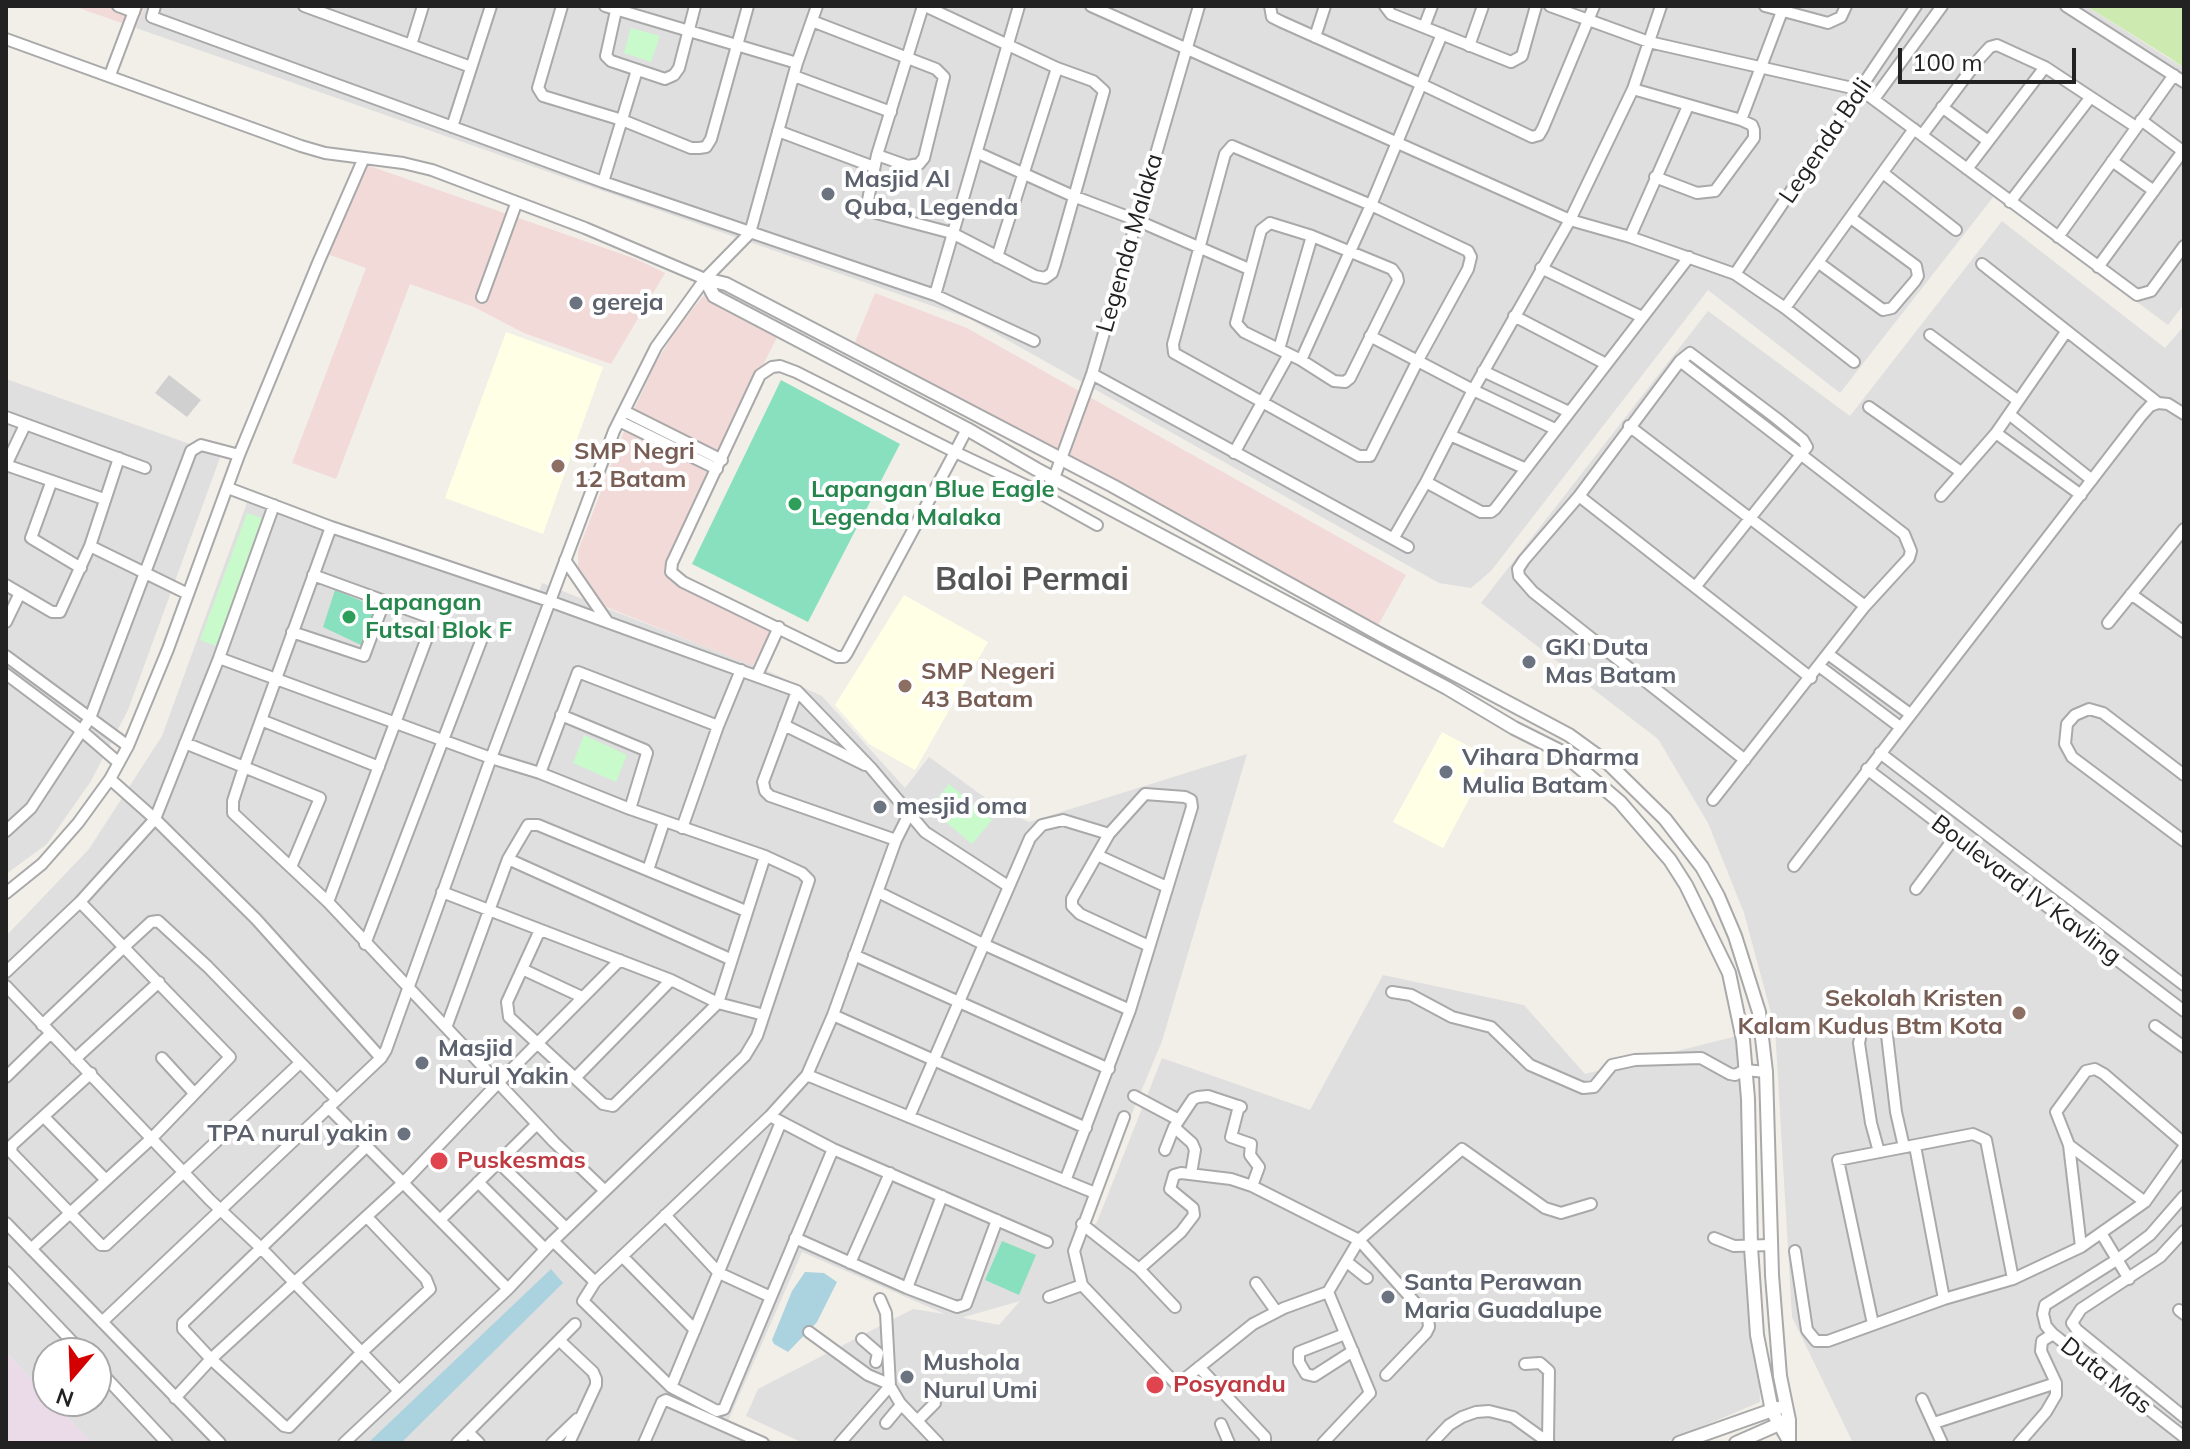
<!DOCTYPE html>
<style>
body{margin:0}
#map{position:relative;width:2190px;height:1449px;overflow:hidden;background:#f2efe9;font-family:Mulish,sans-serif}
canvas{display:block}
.frame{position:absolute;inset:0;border:8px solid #222;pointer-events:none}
.north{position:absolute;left:32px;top:1337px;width:80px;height:80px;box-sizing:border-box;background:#fff;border:2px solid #a7a7a7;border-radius:50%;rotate:199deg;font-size:22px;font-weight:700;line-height:32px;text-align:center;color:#222}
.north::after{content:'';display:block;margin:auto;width:28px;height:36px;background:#d40000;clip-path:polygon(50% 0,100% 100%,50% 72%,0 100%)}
.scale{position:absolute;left:1898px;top:48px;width:178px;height:36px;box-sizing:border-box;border:4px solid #222;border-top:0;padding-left:10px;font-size:24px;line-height:28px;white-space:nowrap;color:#222;-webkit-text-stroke:6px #fff;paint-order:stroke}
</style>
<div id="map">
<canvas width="2190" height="1449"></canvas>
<div class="frame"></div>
<div class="north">N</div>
<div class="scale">100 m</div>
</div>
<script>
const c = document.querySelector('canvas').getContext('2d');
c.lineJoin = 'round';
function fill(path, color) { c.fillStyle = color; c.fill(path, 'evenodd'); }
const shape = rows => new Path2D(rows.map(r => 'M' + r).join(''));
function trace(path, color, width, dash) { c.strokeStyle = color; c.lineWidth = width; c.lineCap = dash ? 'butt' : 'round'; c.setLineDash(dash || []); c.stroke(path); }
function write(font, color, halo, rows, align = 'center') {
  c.font = font + ' Mulish,sans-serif'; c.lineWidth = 8; c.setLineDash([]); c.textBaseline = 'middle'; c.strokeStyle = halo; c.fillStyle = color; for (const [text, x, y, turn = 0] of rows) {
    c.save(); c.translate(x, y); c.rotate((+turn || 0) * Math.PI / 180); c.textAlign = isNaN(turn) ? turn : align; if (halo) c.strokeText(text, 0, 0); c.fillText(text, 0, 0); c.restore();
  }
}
fill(shape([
 [145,6,2086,6,2184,68,2184,304,2168,325,1994,196,1840,393,1708,290,1491,571,1471,588,1439,583,970,319,136,28],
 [2002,221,2165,348,2184,326,2184,1443,1853,1443,1792,1317,1775,1028,1744,913,1708,823,1658,739,1481,603,1708,311,1850,416],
 [6,379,221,455,128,710,91,781,47,844,6,874],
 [248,500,535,603,542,583,770,672,822,696,905,788,929,757,998,807,1029,822,1247,754,1162,1041,1080,1239,1097,1222,1162,1058,1310,1110,1383,975,1524,1005,1585,1074,1737,1036,1753,1203,1760,1402,1663,1443,803,1443,746,1416,758,1389,913,1309,945,1314,802,1252,728,1421,778,1443,92,1443,52,1401,96,1401,96,1353,48,1353,48,1397,6,1352,6,936,89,849,162,736],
 [1020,1301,999,1325,964,1318,964,1317]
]), '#e0dfdf');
fill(shape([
 [73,6,145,6,136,28],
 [364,164,636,259,665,273,611,364,524,333,474,307,410,284,336,479,292,463,366,268,327,254],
 [710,287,783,325,666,560,665,569,670,581,771,629,753,666,604,606,578,569,578,551,623,434,655,364,674,333],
 [875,293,967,328,1406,575,1377,627,855,342]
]), '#f2dad9');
fill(shape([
 [6,1352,48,1397,48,1401,52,1401,92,1443,6,1443]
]), '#ebdbe8');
fill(shape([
 [506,332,603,367,543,534,445,498],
 [904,595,988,642,915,770,869,744,835,705],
 [1442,732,1491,758,1443,848,1393,822]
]), '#ffffe5');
fill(shape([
 [169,375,201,400,187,417,155,393]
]), '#d0d0d0');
fill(shape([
 [2086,6,2184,6,2184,68,2170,58]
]), '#cdebb0');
fill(shape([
 [631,28,660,36,651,62,624,53],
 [247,513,262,518,216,646,200,640],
 [584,735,627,755,616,782,573,763],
 [949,784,992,820,972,844,929,808]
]), '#c8facc');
fill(shape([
 [781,380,900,444,808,622,692,564],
 [335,590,376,607,363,646,323,627],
 [1002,1241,1036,1255,1019,1295,985,1280]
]), '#88e0be');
fill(shape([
 [551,1269,563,1283,401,1443,368,1443],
 [805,1272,824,1273,837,1282,817,1322,788,1352,774,1344,772,1340,792,1291]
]), '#aad3df');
const minor = shape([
 [118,6,134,12],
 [155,6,152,17,603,182,935,295,1034,341],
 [304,6,471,67],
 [562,6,538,88,543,96,622,120,691,148,699,148,706,147,711,139,748,6],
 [605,6,797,63],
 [617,6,606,56,611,61,665,79,674,75,679,68,695,6],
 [923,6,877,155,867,205,876,213,952,233,1035,276,1045,278,1052,273,1055,264,1104,91,1093,81,1057,68,925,6],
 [1091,6,1570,220,1630,237,1735,274,1785,308,1854,362],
 [1270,6,1272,17,1282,22,1421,84,1532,137,1539,135,1543,128,1594,6],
 [1385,6,1391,14,1511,62,1522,56,1536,6],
 [1550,6,1649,42,1861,90,2137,295,2151,291,2184,246],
 [1765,6,1828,23,1841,17,1846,6],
 [2066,6,2184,82],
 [812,21,936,69,944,77,924,158,919,164,908,166,877,155],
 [1424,27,1432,6],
 [1315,37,1325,6],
 [6,39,301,146,325,153,403,163,432,170,585,228,705,279],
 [411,45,423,6],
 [1469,46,1483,6],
 [110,75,136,6],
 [794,76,891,112],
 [1633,89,1741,120,1752,125,1754,130,1754,138,1715,191,1697,193,1655,177],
 [1874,99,1942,6],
 [1942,107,1988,141],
 [1741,120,1784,6],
 [2141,120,2184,152],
 [452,127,491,6],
 [778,131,874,167],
 [1922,135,1979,59,1990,47,1997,45,2045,67,2136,127],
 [1232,146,1371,205,1468,251,1471,257,1468,269,1418,360,1370,456,1359,456,1174,353,1173,344,1225,154,1232,146],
 [978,153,1073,196,1136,220,1249,269],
 [2112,161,2154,191],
 [1967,169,2045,67],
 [1883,173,1956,230],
 [603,182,637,70],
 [2010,202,2090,98],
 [1270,223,1312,236,1392,269,1397,276,1398,281,1350,378,1345,382,1334,381,1301,360,1244,332,1236,323,1261,230,1270,223],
 [1630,237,1688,106],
 [2058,237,2174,75],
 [997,257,1057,68],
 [1819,263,1883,310,1892,308,1915,281,1918,276,1916,266,1851,218],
 [1982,264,2158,403,2168,404,2184,414],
 [2098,267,2183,151],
 [1541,268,1642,317],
 [1735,274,1916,6],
 [935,295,1019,6],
 [482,297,516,204],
 [1785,308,1914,129],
 [1514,316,1606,364],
 [1930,335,2017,400],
 [1370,336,1473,390,1555,429],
 [1279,349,1312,236],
 [1301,360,1371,205,1442,34],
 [1680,361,1904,534,1911,551,1909,558,1865,606,1713,800],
 [1483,371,1569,412],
 [1092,374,1408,547],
 [1869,407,1961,472],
 [624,411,722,460],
 [2009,414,2092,480],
 [6,417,145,468],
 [619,421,717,469],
 [1629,426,1865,606],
 [967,429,955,452,847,653,844,657,837,657,683,582,671,572,672,563,760,375,772,367,780,366,796,372,955,452,1029,487,1097,525],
 [1996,433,2081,495],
 [1450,435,1524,468],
 [1234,453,1289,354],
 [6,465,104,499],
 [6,465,25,425],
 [1054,478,1092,374,1199,6],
 [1426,482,1481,512,1491,512,1495,509,1689,257],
 [51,483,31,538,81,568],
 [228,488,331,527,549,601,797,691,871,768,925,832,1008,886],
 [1579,496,1811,678],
 [1941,496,1996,433,2066,332],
 [331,527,244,767,233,801,233,813,328,902,554,1142,604,1190],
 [1393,539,1426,482,1473,390,1570,220,1633,89,1661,6],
 [90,546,188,594],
 [565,560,607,621],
 [313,575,434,619,476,635,481,641,365,944],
 [6,585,52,612,60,612,90,546,119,458],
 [1696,586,1807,447,1803,440,1776,418,1690,353,1680,361,1579,496,1524,560,1518,569,1519,576,1533,592,1745,760],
 [2131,594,2184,632],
 [6,622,20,593],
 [2108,623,2184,529],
 [292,632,364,656,384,602],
 [1828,654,1910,714],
 [6,656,128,746],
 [219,658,491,758,540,773,630,809,765,856,802,873,809,880,757,1036,745,1056,553,1241,508,1289,344,1443],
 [1819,666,1900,727],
 [6,674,82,731,119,763],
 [757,675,779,627],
 [797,691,763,782,765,791,770,796,896,840],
 [561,715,645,750,647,753,630,809],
 [261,720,379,767],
 [784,725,865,765],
 [185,743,320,798,291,867],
 [1880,753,2184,985],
 [1867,769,2184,1011],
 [540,773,578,672,718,726],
 [2184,775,2103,713,2089,709,2075,715,2067,724,2065,744,2072,757,2184,841],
 [110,779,155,819,256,919,381,1058],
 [682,828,718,726,741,670],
 [6,831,31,808,90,718,191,451,201,445,239,455],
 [1097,855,1167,887],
 [508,859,730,959],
 [1794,866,2141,416,2150,406,2158,403],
 [648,870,664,822],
 [1916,889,1955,837],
 [442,892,671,980,718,1003,764,1015],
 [878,892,983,944,1130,1010],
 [6,893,42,864,78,823,110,779,128,746,168,649,239,455,318,263,363,160],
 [328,902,434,619],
 [540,930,507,1002,509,1017,603,1104,613,1106,718,1003,765,856],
 [854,955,1109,1069],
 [522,969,582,997],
 [6,972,80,902,155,819,219,658,274,505],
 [6,986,210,1200,261,1248,399,1391],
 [1392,992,1411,995,1452,1017,1491,1027,1530,1065,1583,1088,1594,1087,1612,1065,1635,1060,1701,1058,1730,1074,1735,1075,1745,1070,1766,1072],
 [833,1015,1086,1128],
 [42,1025,124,947,151,922,158,921,208,967,337,1100],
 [447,1025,508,859,528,825,538,825,746,911],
 [2155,1026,2184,1047],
 [162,1058,194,1093],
 [75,1059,159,982],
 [91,1073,12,1145,11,1152,101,1245,106,1245,300,1063],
 [807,1075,1095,1193],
 [6,1077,50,1034],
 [576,1077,671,980],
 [1134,1096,1179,1120,1175,1126],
 [1239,1106,1231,1137,1251,1144,1250,1155,1259,1167,1252,1186,1359,1240,1428,1317,1429,1327,1426,1333,1386,1375],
 [328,1107,508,1289],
 [770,1116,833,1149,1047,1242],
 [44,1117,106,1180],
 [909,1117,1030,838,1042,825,1063,820,1109,834],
 [1124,1117,1074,1251,1082,1285,1177,1385,1253,1324,1284,1308,1328,1292,1359,1240,1462,1149,1545,1208,1561,1213,1591,1204],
 [1179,1120,1193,1099,1198,1097,1208,1096,1241,1107],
 [2069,1145,2145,1202],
 [1915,1146,1944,1299],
 [833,1149,724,1409,717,1411,671,1387,583,1301,595,1282,770,1116,807,1075,833,1015,896,840,909,814],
 [1165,1150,1174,1127,1192,1143,1195,1150,1191,1174],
 [1879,1152,1871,1123,1859,1043,1862,1029,1867,1025,1882,1027,1887,1035,1896,1112,1904,1147],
 [498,1162,566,1228],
 [1065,1181,1130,1010,1192,807,1191,800,1185,797,1145,794,1109,834,1072,899,1072,906,1080,914,1149,946],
 [478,1182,545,1249],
 [2184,1196,2150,1235,2118,1259,2045,1305,2043,1314,2046,1326,2053,1334,2184,1437],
 [665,1215,719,1273,771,1297],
 [367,1217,426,1279,430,1289,362,1352,289,1427,284,1426,211,1359,183,1329,183,1323,367,1146],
 [440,1220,537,1124],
 [6,1223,220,1443],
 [1082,1224,1139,1269,1175,1307],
 [2184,1231,2160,1257,2081,1309,2072,1323,2077,1330,2184,1417],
 [2101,1233,2129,1279],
 [795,1238,907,1288,957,1307,966,1304,997,1220],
 [1714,1238,1734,1246,1772,1245],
 [553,1241,595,1282],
 [2081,1247,2069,1145,2056,1112,2086,1071,2095,1069,2104,1074,2184,1143],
 [31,1249,152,1138,230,1057,80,902],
 [1795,1251,1807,1330,1816,1341,1828,1341,1944,1299,2013,1279,2081,1247,2145,1202,2184,1147],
 [622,1256,695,1330],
 [1347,1262,1367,1278],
 [850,1263,890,1173],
 [1139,1269,1181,1232,1194,1215,1193,1208,1170,1189,1174,1175,1181,1173,1231,1179,1252,1186],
 [6,1272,83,1353],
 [1256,1283,1276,1311],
 [907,1288,942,1196],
 [1049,1297,1082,1285],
 [880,1299,886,1313,890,1386,900,1403,938,1443],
 [2179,1310,2184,1314],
 [102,1322,381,1058,386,1050,491,758,614,431,656,347,705,279,750,233,797,63,817,6],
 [1873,1324,1838,1160,1973,1134,1986,1140,2013,1279],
 [809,1332,868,1375,889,1384],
 [1345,1334,1299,1352,1299,1362,1306,1374,1314,1376,1353,1351],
 [862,1339,878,1353,876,1362],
 [560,1341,593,1372,596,1379,596,1385,569,1443],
 [1525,1364,1540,1363,1549,1371,1548,1442],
 [96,1367,167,1443],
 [1199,1367,1265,1437,1265,1443],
 [671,1387,781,1122],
 [175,1398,211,1359,403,1183,499,1082,620,960],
 [1922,1399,1942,1443],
 [918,1420,935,1403],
 [886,1423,901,1405],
 [1934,1423,2056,1383],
 [1221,1424,1229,1443],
 [468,1432,479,1443],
 [457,1443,575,1324],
 [552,1443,577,1419],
 [644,1443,662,1402,666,1400,763,1443],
 [840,1443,890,1386],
 [1323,1443,1370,1393,1328,1292],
 [1432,1443,1449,1425,1462,1417,1476,1412,1489,1411,1513,1417,1549,1443],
 [2019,1443,2046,1412,2056,1395,2056,1383,2041,1351,2042,1341,2053,1334]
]);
const tertiary = shape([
 [705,279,726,284,1113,486,1381,635,1569,735,1609,764,1665,819,1702,867,1718,896,1735,936,1759,1012,1766,1072,1772,1275,1780,1376,1789,1420,1789,1440],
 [705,279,714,296,733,306,967,429,1036,469,1447,688,1514,728,1560,751,1620,802,1670,860,1686,885,1729,973,1743,1040,1748,1099,1751,1247,1757,1335,1772,1411,1788,1439],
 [1679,1443,1778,1408],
 [1736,1443,1786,1421]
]);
trace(minor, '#a9a9a9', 14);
trace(tertiary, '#a9a9a9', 16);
trace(minor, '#fff', 10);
trace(tertiary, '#fff', 12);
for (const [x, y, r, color] of [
 [828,194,8,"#6b7280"],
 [576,303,8,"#6b7280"],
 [558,466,8,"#8d6e63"],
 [795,504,8,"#2e9e5b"],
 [349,617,8,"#2e9e5b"],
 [1529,662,8,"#6b7280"],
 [905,686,8,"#8d6e63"],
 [1446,772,8,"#6b7280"],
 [880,807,8,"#6b7280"],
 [2019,1013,8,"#8d6e63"],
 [422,1063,8,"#6b7280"],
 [404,1134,8,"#6b7280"],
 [439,1161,10,"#e0444e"],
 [1388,1297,8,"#6b7280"],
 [907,1377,8,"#6b7280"],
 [1155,1385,10,"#e0444e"]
]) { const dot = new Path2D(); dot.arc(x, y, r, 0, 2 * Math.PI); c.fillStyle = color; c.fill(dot); trace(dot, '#fff', 3); }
write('24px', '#222', '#fff', [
 ["Legenda Bali",1826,141,-56],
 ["Legenda Malaka",1130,243,-74],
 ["Boulevard IV Kavling",2026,890,37],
 ["Duta Mas",2106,1376,38]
]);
write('bold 24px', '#5b616d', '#fff', [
 ["Masjid Al",844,180],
 ["Quba, Legenda",844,208],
 ["gereja",592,303],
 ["GKI Duta",1545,648],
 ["Mas Batam",1545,676],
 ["Vihara Dharma",1462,758],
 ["Mulia Batam",1462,786],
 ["mesjid oma",896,807],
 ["Masjid",438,1049],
 ["Nurul Yakin",438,1077],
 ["TPA nurul yakin",388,1134,"right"],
 ["Santa Perawan",1404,1283],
 ["Maria Guadalupe",1404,1311],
 ["Mushola",923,1363],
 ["Nurul Umi",923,1391]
], 'left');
write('bold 24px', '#785e54', '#fff', [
 ["SMP Negri",574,452],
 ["12 Batam",574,480],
 ["SMP Negeri",921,672],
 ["43 Batam",921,700],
 ["Sekolah Kristen",2003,999,"right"],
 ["Kalam Kudus Btm Kota",2003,1027,"right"]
], 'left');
write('bold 24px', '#27864d', '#fff', [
 ["Lapangan Blue Eagle",811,490],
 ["Legenda Malaka",811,518],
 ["Lapangan",365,603],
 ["Futsal Blok F",365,631]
], 'left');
write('bold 24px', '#be3a42', '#fff', [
 ["Puskesmas",457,1161],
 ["Posyandu",1173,1385]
], 'left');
write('bold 32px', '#555', '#fff', [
 ["Baloi Permai",1032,580]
]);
</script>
